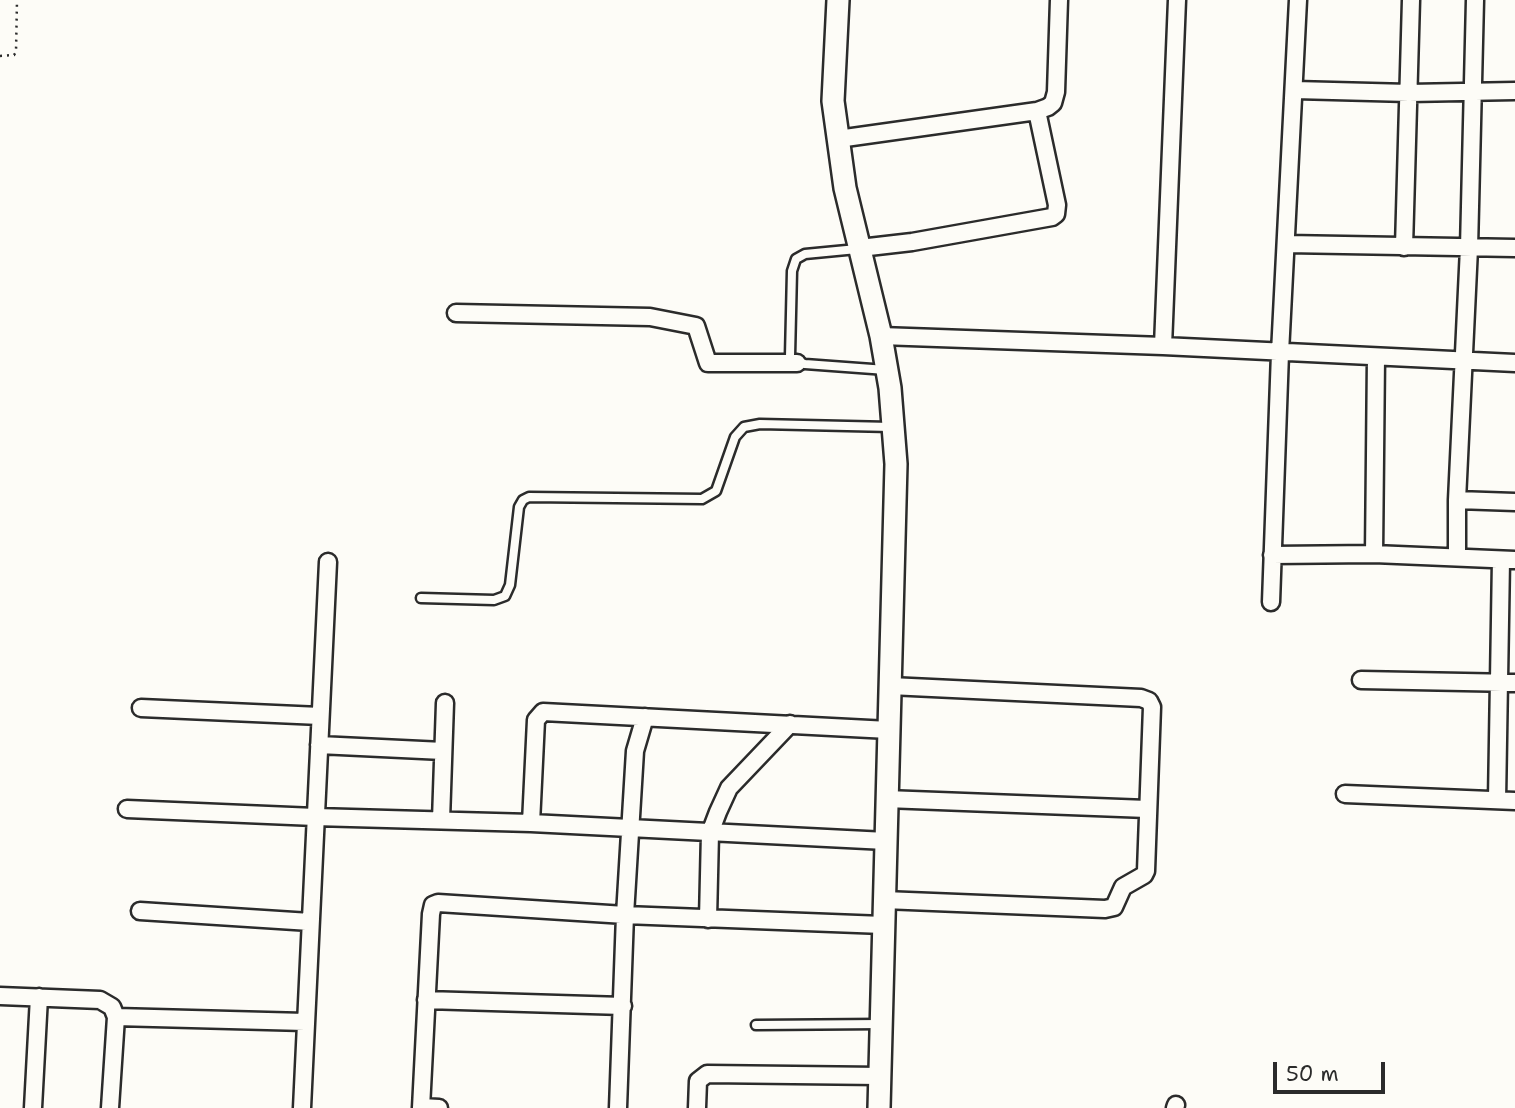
<!DOCTYPE html>
<style>
body{margin:0}
#map{position:relative;width:1515px;height:1108px;overflow:hidden;background:#fdfcf7;font-family:"Shantell Sans",sans-serif}
canvas{display:block}
.scale{position:absolute;left:1273px;top:1062px;width:112px;height:32px;box-sizing:border-box;border:4px solid #2b2b2b;border-top:0;padding-left:9px;font-size:21px;line-height:24px;white-space:nowrap;color:#2b2b2b;-webkit-text-stroke:5px #fdfcf7;paint-order:stroke}
</style>
<div id="map">
<canvas width="1515" height="1108"></canvas>
<div class="scale">50 m</div>
</div>
<script>
const c = document.querySelector('canvas').getContext('2d');
c.lineJoin = 'round';
const shape = rows => new Path2D(rows.map(r => 'M' + r).join(''));
function trace(path, color, width, dash) { c.strokeStyle = color; c.lineWidth = width; c.lineCap = dash ? 'butt' : 'round'; c.setLineDash(dash || []); c.stroke(path); }
const service = shape([
 [857,249,805,254,796,259,792,271,790,356,794,362,805,364,886,370],
 [421,598,494,600,505,596,510,585,519,507,523,500,529,497,702,499,716,491,735,437,744,427,760,424,891,427],
 [756,1025,881,1024]
]);
const minor = shape([
 [1295,90,1409,93,1515,91],
 [838,139,1037,111,1048,107,1053,103,1056,92,1059,0],
 [1287,244,1515,248],
 [1404,247,1411,0],
 [860,248,912,242,1052,217,1056,214,1057,205,1037,111],
 [456,313,650,317,696,326,708,363,797,363],
 [881,336,1163,346,1515,363],
 [1163,346,1177,0],
 [1457,500,1515,502],
 [1374,554,1376,357],
 [1272,555,1374,554,1515,560],
 [1457,556,1457,500,1469,248,1475,0],
 [1271,602,1280,353,1298,0],
 [1361,680,1515,683],
 [141,708,320,716],
 [319,745,443,751],
 [1345,794,1515,801],
 [886,799,1147,809],
 [1497,800,1501,560],
 [127,809,315,817,531,823,886,841],
 [441,820,445,703],
 [531,823,536,720,543,712,889,730],
 [884,900,1105,909,1114,907,1123,887,1144,875,1146,871,1152,707,1149,701,1141,698,890,686],
 [140,911,310,922],
 [708,919,710,833,718,812,729,788,790,724],
 [0,996,100,1000,112,1007,116,1017,110,1108],
 [426,1000,623,1006],
 [116,1017,305,1022],
 [421,1107,439,1108],
 [33,1108,39,997],
 [302,1108,328,562],
 [421,1108,431,914,433,905,438,903,625,915,883,925],
 [618,1108,625,915,635,751,645,717],
 [697,1108,698,1081,707,1074,880,1076],
 [1175,1108,1176,1105]
]);
const tertiary = shape([
 [838,0,833,101,845,188,881,336,890,388,896,464,879,1108]
]);
trace(service, '#2b2b2b', 13);
trace(minor, '#2b2b2b', 21);
trace(tertiary, '#2b2b2b', 26);
trace(shape([
 [0,56,14,55,16,52,17,0]
]), '#2b2b2b', 2.5, [2, 5]);
trace(service, '#fdfcf7', 8);
trace(minor, '#fdfcf7', 16);
trace(tertiary, '#fdfcf7', 21);
</script>
